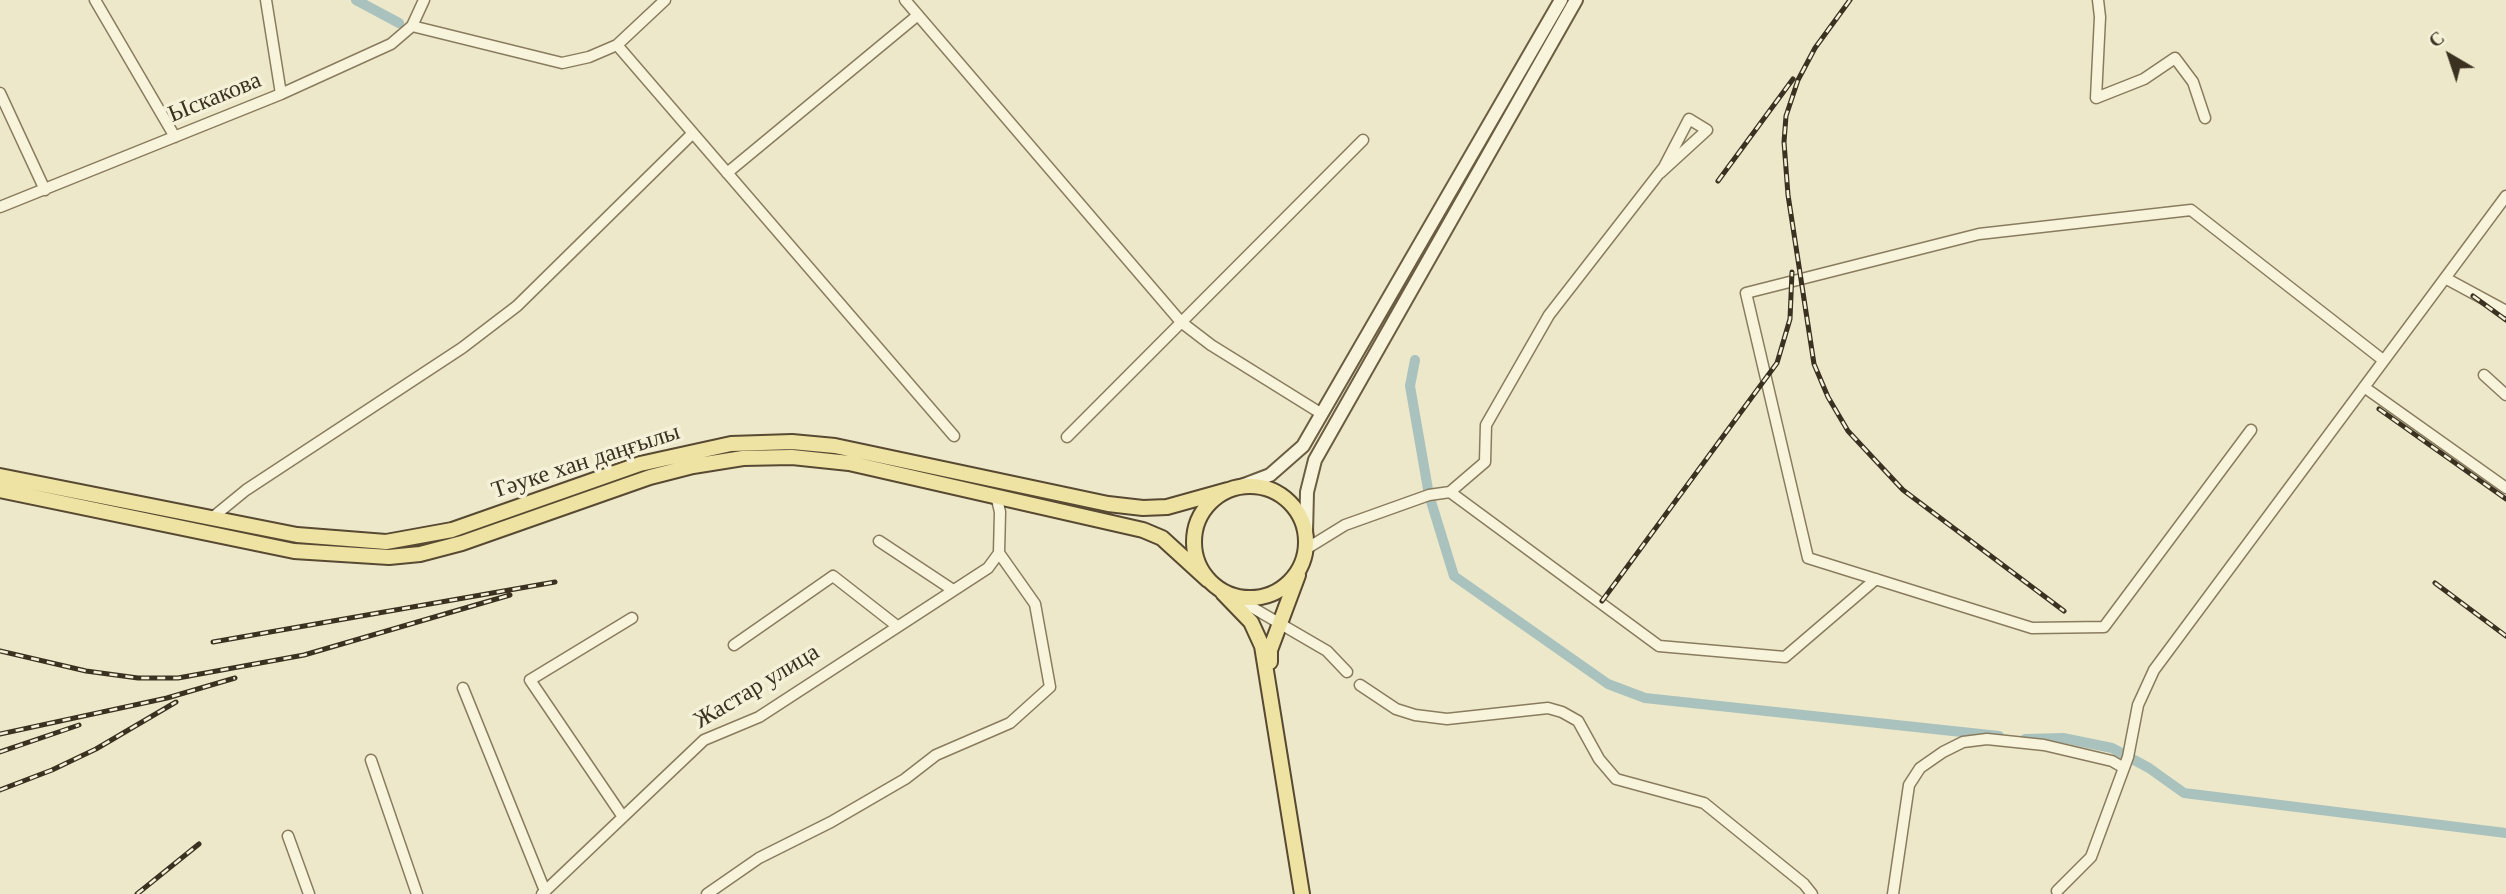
<!DOCTYPE html>
<meta charset="utf-8">
<style>
body{margin:0}
#map{position:relative;width:2506px;height:894px;overflow:hidden;background:#ede8c9;font-family:Georgia,serif}
canvas{display:block}
.north{position:absolute;left:2415px;top:21px;width:70px;height:70px;-webkit-text-stroke:5px #f5f1d8;paint-order:stroke;rotate:321deg;font-size:19px;font-weight:700;line-height:28px;text-align:center;color:#3a3121}
.north::after{content:'';display:block;margin:auto;width:24px;height:32px;background:#3a3121;clip-path:polygon(50% 0,100% 100%,50% 72%,0 100%)}
</style>
<div id="map">
<canvas width="2506" height="894"></canvas>
<div class="north">С</div>
</div>
<script>
const c = document.querySelector('canvas').getContext('2d');
c.lineJoin = 'round';
const shape = rows => new Path2D(rows.map(r => 'M' + r).join(''));
function trace(path, color, width, dash) { c.strokeStyle = color; c.lineWidth = width; c.lineCap = dash ? 'butt' : 'round'; c.setLineDash(dash || []); c.stroke(path); }
function write(font, color, halo, rows, align = 'center') {
  c.font = font + ' Georgia,serif'; c.lineWidth = 7; c.setLineDash([]); c.textBaseline = 'middle'; c.strokeStyle = halo; c.fillStyle = color; for (const [text, x, y, turn = 0] of rows) {
    c.save(); c.translate(x, y); c.rotate((+turn || 0) * Math.PI / 180); c.textAlign = isNaN(turn) ? turn : align; if (halo) c.strokeText(text, 0, 0); c.fillText(text, 0, 0); c.restore();
  }
}
trace(shape([
 [356,0,399,23],
 [1415,360,1410,386,1429,495,1454,576,1608,684,1645,698,1999,736],
 [2025,739,2063,738,2112,748,2149,768,2184,793,2506,833]
]), '#a9c2be', 10);
const street = shape([
 [95,0,175,137],
 [266,0,281,94],
 [905,0,1181,322,1211,345,1322,414],
 [2098,0,2100,17,2096,98,2144,79,2175,58,2193,82,2205,118],
 [412,26,562,63,589,57,617,45,665,0],
 [617,45,954,436],
 [0,93,45,190],
 [727,173,918,15],
 [0,207,281,94,391,44,412,26,424,0],
 [2445,278,2506,311],
 [2484,375,2506,395],
 [2364,387,2506,488],
 [2251,430,2104,627,2032,628,1808,558,1746,293,1979,234,2191,210,2383,360],
 [1067,437,1363,140],
 [1450,492,1485,462,1486,425,1549,315,1664,167,1689,119,1707,130,1660,173],
 [213,517,246,490,462,348,517,306,693,133],
 [879,541,953,590],
 [1306,549,1345,525,1429,495,1450,492,1659,646,1785,657,1876,579],
 [1236,598,1327,651,1347,672],
 [734,645,833,576,897,626],
 [1360,685,1396,709,1415,715,1447,719,1548,708,1562,712,1578,721,1599,759,1616,779,1704,803,1804,884,1812,894],
 [463,688,545,891],
 [371,760,417,894],
 [623,817,530,680,632,618],
 [288,836,309,894],
 [2057,891,2091,857,2128,757,2138,705,2154,670,2506,196],
 [542,894,704,740,759,717,988,568,999,553,1000,512,996,495],
 [707,894,759,858,831,822,905,779,936,755,1010,723,1050,687,1035,604,999,553],
 [1893,894,1909,785,1920,768,1943,752,1963,742,1987,739,2044,745,2112,761,2124,768]
]);
const secondary = shape([
 [1241,486,1270,475,1303,446,1561,0],
 [1306,533,1307,492,1315,460,1576,0]
]);
const primary = shape([
 [0,476,297,535,386,542,452,530,640,464,731,444,792,442,835,446,1108,504,1143,508,1167,507,1228,490],
 '1194 542a56 56 0 1 1 112 0a56 56 0 1 1-112 0Z',
 [0,490,294,551,389,557,420,554,462,543,650,477,693,466,743,458,792,457,849,463,1143,530,1162,538,1208,580],
 [1223,593,1251,622,1262,646,1302,894],
 [1270,662,1270,650,1298,575]
]);
trace(street, '#897c5e', 13);
trace(secondary, '#6b5d41', 16);
trace(primary, '#574932', 18);
trace(street, '#f8f4dc', 10);
trace(secondary, '#f8f4dc', 12);
trace(primary, '#eee3a3', 14);
const rail = shape([
 [1850,0,1815,48,1798,80,1786,116,1784,142,1788,195,1814,364,1828,397,1848,431,1903,490,2064,611],
 [1718,181,1793,79],
 [2473,296,2506,320],
 [2379,409,2506,499],
 [2435,583,2506,636],
 [1602,601,1777,363,1790,319,1792,272],
 [213,642,555,582],
 [0,651,86,671,138,678,178,678,304,655,510,595],
 [0,734,167,698,235,678],
 [0,752,79,725],
 [0,790,52,770,96,749,176,702],
 [137,894,199,844]
]);
trace(rail, '#3a3121', 5);
trace(rail, '#f5f1d8', 2.5, [8]);
write('24px', '#3a3121', '#f5f1d8', [
 ["Ыскакова",215,98,-22],
 ["Тәуке хан даңғылы",586,462,-18],
 ["Жастар улица",757,687,-31]
]);
</script>
